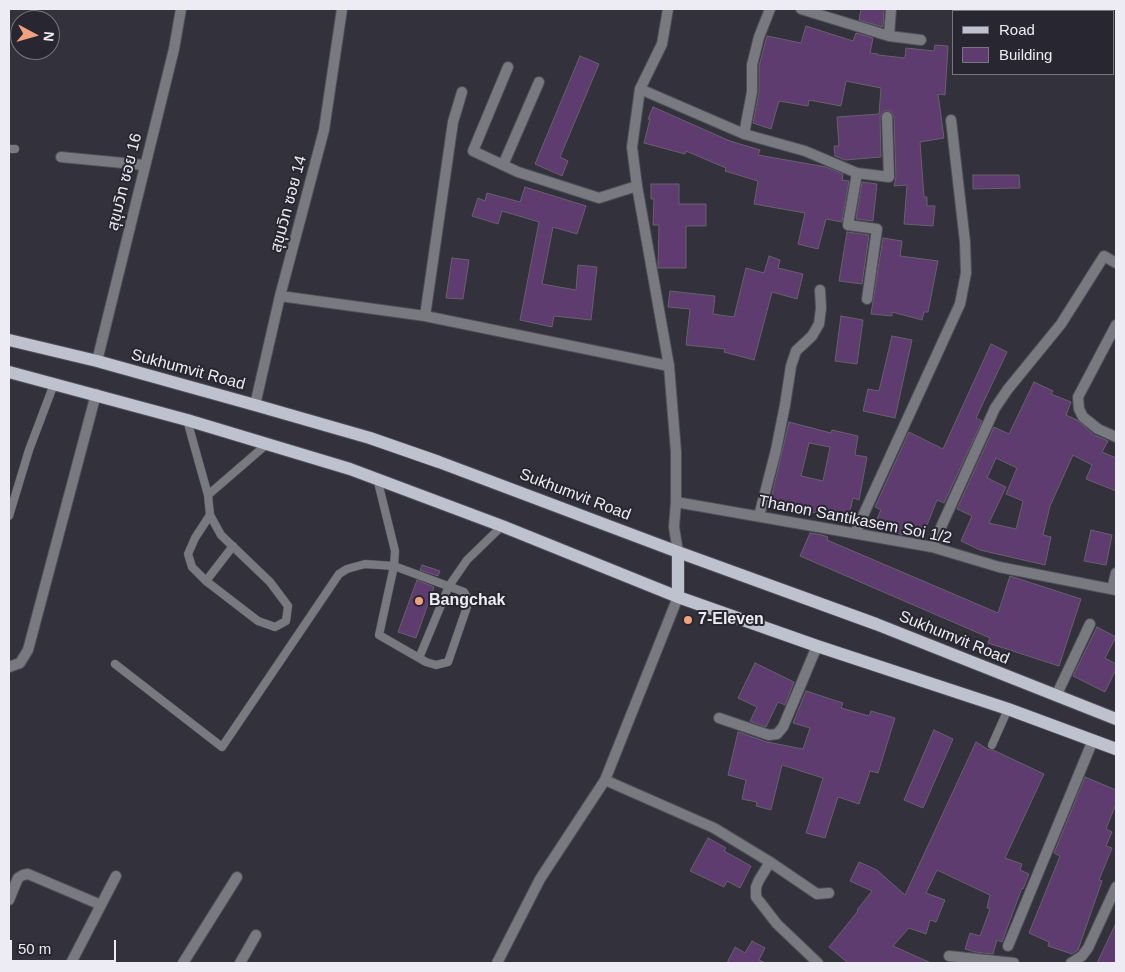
<!DOCTYPE html>
<meta charset="utf-8">
<style>
body{margin:0}
#map{position:relative;width:1125px;height:972px;overflow:hidden;background:#32313c;font-family:Helvetica,sans-serif}
canvas{display:block}
.frame{position:absolute;inset:0;border:10px solid #edecf4;pointer-events:none}
.legend{position:absolute;left:952px;top:10px;width:162px;height:65px;box-sizing:border-box;background:#282731;border:1px solid #77767f;margin:0;padding:6px 9px;list-style:none;font-size:15px;color:#edecf4}
.legend li{display:flex;align-items:center;gap:10px;height:25px}
.legend b{width:25px;border:1px solid #77767f}
.north{position:absolute;left:10px;top:10px;width:50px;height:50px;box-sizing:border-box;background:#282731;border:1px solid #77767f;border-radius:50%;rotate:96deg;font-size:14px;font-weight:700;line-height:20px;text-align:center;color:#edecf4}
.north::after{content:'';display:block;margin:auto;width:18px;height:22px;background:#f2a17e;clip-path:polygon(50% 0,100% 100%,50% 72%,0 100%)}
.scale{position:absolute;left:10px;top:940px;width:106px;height:22px;box-sizing:border-box;border:2px solid #edecf4;border-top:0;padding-left:6px;font-size:15px;line-height:18px;white-space:nowrap;color:#edecf4;-webkit-text-stroke:4px #282731;paint-order:stroke}
</style>
<div id="map">
<canvas width="1125" height="972"></canvas>
<div class="frame"></div>
<ul class="legend">
<li><b style="height:6px;background:#bec2ce"></b>Road</li>
<li><b style="height:14px;background:#5e3c6f"></b>Building</li>
</ul>
<div class="north">N</div>
<div class="scale">50 m</div>
</div>
<script>
const c = document.querySelector('canvas').getContext('2d');
c.lineJoin = 'round';
function fill(path, color) { c.fillStyle = color; c.fill(path, 'evenodd'); }
const shape = rows => new Path2D(rows.map(r => 'M' + r).join(''));
function trace(path, color, width, dash) { c.strokeStyle = color; c.lineWidth = width; c.lineCap = dash ? 'butt' : 'round'; c.setLineDash(dash || []); c.stroke(path); }
function write(font, color, halo, rows, align = 'center') {
  c.font = font + ' Helvetica,"Noto Sans Thai",sans-serif'; c.lineWidth = 4; c.setLineDash([]); c.textBaseline = 'middle'; c.strokeStyle = halo; c.fillStyle = color; for (const [text, x, y, turn = 0] of rows) {
    c.save(); c.translate(x, y); c.rotate((+turn || 0) * Math.PI / 180); c.textAlign = isNaN(turn) ? turn : align; if (halo) c.strokeText(text, 0, 0); c.fillText(text, 0, 0); c.restore();
  }
}
const building = shape([
 [861,9,884,9,883,27,859,20,861,9],
 [806,26,853,41,856,33,873,38,870,53,878,54,878,55,905,58,906,48,934,51,935,45,948,46,945,95,938,94,944,138,920,142,924,197,927,197,927,206,935,206,933,226,904,224,907,185,894,186,896,177,894,117,891,111,884,111,880,117,881,157,845,160,835,156,834,146,839,146,837,117,879,114,881,88,846,81,841,106,809,100,808,106,779,101,771,129,753,123,759,93,759,66,767,36,801,43,806,26],
 [580,56,599,64,560,157,568,161,562,176,535,164,580,56],
 [653,107,730,141,760,150,758,155,826,167,843,174,842,180,849,181,842,222,826,219,818,249,798,244,805,213,754,204,758,181,725,171,726,168,686,151,685,154,644,143,650,119,648,119,653,107],
 [973,175,1019,175,1020,188,973,189,973,175],
 [862,182,877,184,873,221,856,219,862,182],
 [651,184,679,184,679,204,706,204,706,226,686,226,686,268,658,268,659,225,653,225,654,199,651,199,651,184],
 [525,187,586,206,577,234,553,227,542,284,576,290,578,265,597,267,591,320,554,316,552,327,520,320,539,222,502,211,498,224,472,216,478,198,485,201,487,193,520,202,525,187],
 [847,232,869,235,862,284,839,281,847,232],
 [883,238,902,241,900,256,938,261,928,312,924,312,922,320,892,312,892,316,871,314,883,238],
 [769,256,780,260,778,268,803,274,797,299,772,292,754,360,724,352,725,349,686,345,690,309,668,307,670,291,715,296,713,314,734,317,746,268,764,273,769,256],
 [452,258,469,260,463,299,446,298,452,258],
 [841,316,863,320,857,364,835,361,841,316],
 [892,336,912,340,895,418,863,411,868,389,879,391,892,336],
 [991,344,1007,352,976,418,982,421,944,503,937,500,923,535,905,527,902,535,900,534,875,523,881,510,875,507,909,432,943,449,991,344],
 [1034,382,1053,391,1051,394,1071,402,1066,415,1077,420,1094,435,1108,441,1102,452,1116,458,1116,491,1086,479,1092,465,1073,455,1050,506,1043,535,1051,537,1045,565,980,550,961,541,972,516,957,509,994,427,1009,434,1034,382],
 [996,458,1017,468,1006,494,1023,501,1016,529,989,523,1006,487,987,478,996,458],
 [789,422,831,433,832,430,858,436,855,455,867,457,859,500,853,498,848,520,770,503,789,422],
 [809,443,830,447,823,481,801,476,809,443],
 [1091,530,1112,535,1106,565,1084,561,1091,530],
 [810,533,822,535,828,537,827,540,998,613,1010,576,1081,599,1059,666,988,643,990,638,800,556,810,533],
 [422,565,440,571,438,576,420,570,422,565],
 [417,580,434,587,416,638,398,632,417,580],
 [1097,627,1116,637,1105,658,1116,664,1116,669,1105,692,1073,676,1097,627],
 [755,663,794,682,785,705,778,702,766,727,750,721,757,707,738,698,755,663],
 [806,691,843,703,841,708,869,716,871,711,895,718,878,773,870,771,859,804,838,797,825,838,806,833,823,778,782,765,771,810,756,806,757,802,742,799,746,780,728,775,738,732,767,742,803,749,810,728,793,723,806,691],
 [934,730,953,739,923,808,904,800,934,730],
 [976,742,989,750,993,750,1044,774,1005,858,1022,864,1020,870,1029,874,1023,889,1022,888,1002,942,997,940,993,954,975,952,965,949,970,933,980,936,990,909,987,908,990,895,937,870,926,893,945,900,936,922,930,920,926,934,909,928,893,946,931,963,848,963,829,947,858,911,857,910,872,891,850,881,859,862,877,870,905,895,976,742],
 [1085,777,1116,790,1116,804,1106,829,1112,832,1106,846,1112,848,1099,880,1102,881,1078,950,1072,954,1048,946,1049,942,1029,933,1060,856,1054,853,1085,777],
 [708,838,726,848,724,851,751,866,740,888,727,881,724,887,690,871,708,838],
 [1116,923,1116,963,1097,963,1116,923],
 [752,941,765,948,759,960,766,963,727,963,735,947,745,953,752,941]
]);
fill(building, '#5e3c6f');
trace(building, '#68606c', 1);
const service = shape([
 [9,149,15,149],
 [187,420,208,495],
 [210,515,195,538,188,554,192,567,206,581,258,621,275,627,286,621,288,606,270,582,221,535,210,515,208,495,267,444],
 [9,516,29,450,54,384],
 [206,581,233,546],
 [419,658,449,586,467,560,502,526],
 [115,664,222,747,339,574,347,569,365,564,394,566,464,592,469,601,448,662,436,665,426,662,379,635,394,566,395,551,377,478],
 [992,745,1008,709]
]);
const minor = shape([
 [801,9,889,36,921,40],
 [889,36,891,9],
 [539,82,503,165,518,172,599,198,637,186],
 [640,89,744,134,805,151,857,173,889,177,887,117],
 [744,134,752,92,752,65,759,37,770,9],
 [61,157,144,165],
 [503,165,473,151,508,67],
 [857,173,848,225,877,229,867,299],
 [280,296,425,316,669,366],
 [425,316,453,122,462,92],
 [1116,325,1078,397,1079,409,1083,417,1098,429,1116,437],
 [97,361,174,49,181,9],
 [255,405,280,296,324,130,342,9],
 [759,516,776,450,785,405,791,366,796,351,812,336,819,324,821,308,820,290],
 [855,533,960,304,966,273,965,242,951,120],
 [932,547,995,408,1008,389,1061,324,1104,256,1116,263],
 [1112,589,1116,573],
 [9,667,20,663,28,650,96,394],
 [1056,696,1090,624],
 [719,718,769,735,777,734,783,727,817,646],
 [605,780,714,828,770,862,759,880,756,887,756,897,777,924,818,963],
 [770,862,817,894,829,893],
 [9,900,18,878,23,875,28,874,101,905],
 [1008,946,1093,740],
 [949,956,1014,963],
 [71,963,116,876],
 [183,963,237,877],
 [240,963,256,935],
 [1071,963,1082,956,1088,948,1116,887]
]);
const tertiary = shape([
 [668,9,662,44,640,89,632,147,637,186,669,366,676,452,676,502,674,527,678,552],
 [676,502,932,547,999,567,1116,590],
 [497,963,540,879,605,780,678,597]
]);
const primary = shape([
 [9,340,97,361,255,405,370,438,439,462,678,552,876,624,1116,719],
 [9,372,187,420,350,469,502,526,678,597,817,646,1008,709,1116,749],
 [678,552,678,597]
]);
trace(service, '#504f59', 9);
trace(minor, '#504f59', 12);
trace(tertiary, '#504f59', 12);
trace(primary, '#504f59', 14);
trace(service, '#787a80', 8);
trace(minor, '#787a80', 10);
trace(tertiary, '#787a80', 10);
trace(primary, '#bec2ce', 12);
for (const [x, y, r, color] of [
 [419,601,5,"#f2a17e"],
 [688,620,5,"#f2a17e"]
]) { const dot = new Path2D(); dot.arc(x, y, r, 0, 2 * Math.PI); c.fillStyle = color; c.fill(dot); trace(dot, '#282731', 2); }
write('16px', '#edecf4', '#282731', [
 ["สุขุมวิท ซอย 16",125,182,-76],
 ["สุขุมวิท ซอย 14",289,204,-75],
 ["Sukhumvit Road",188,370,15],
 ["Sukhumvit Road",575,495,21],
 ["Thanon Santikasem Soi 1/2",855,520,11],
 ["Sukhumvit Road",954,638,22]
]);
write('bold 16px', '#edecf4', '#282731', [
 ["Bangchak",429,601],
 ["7-Eleven",698,620]
], 'left');
</script>
